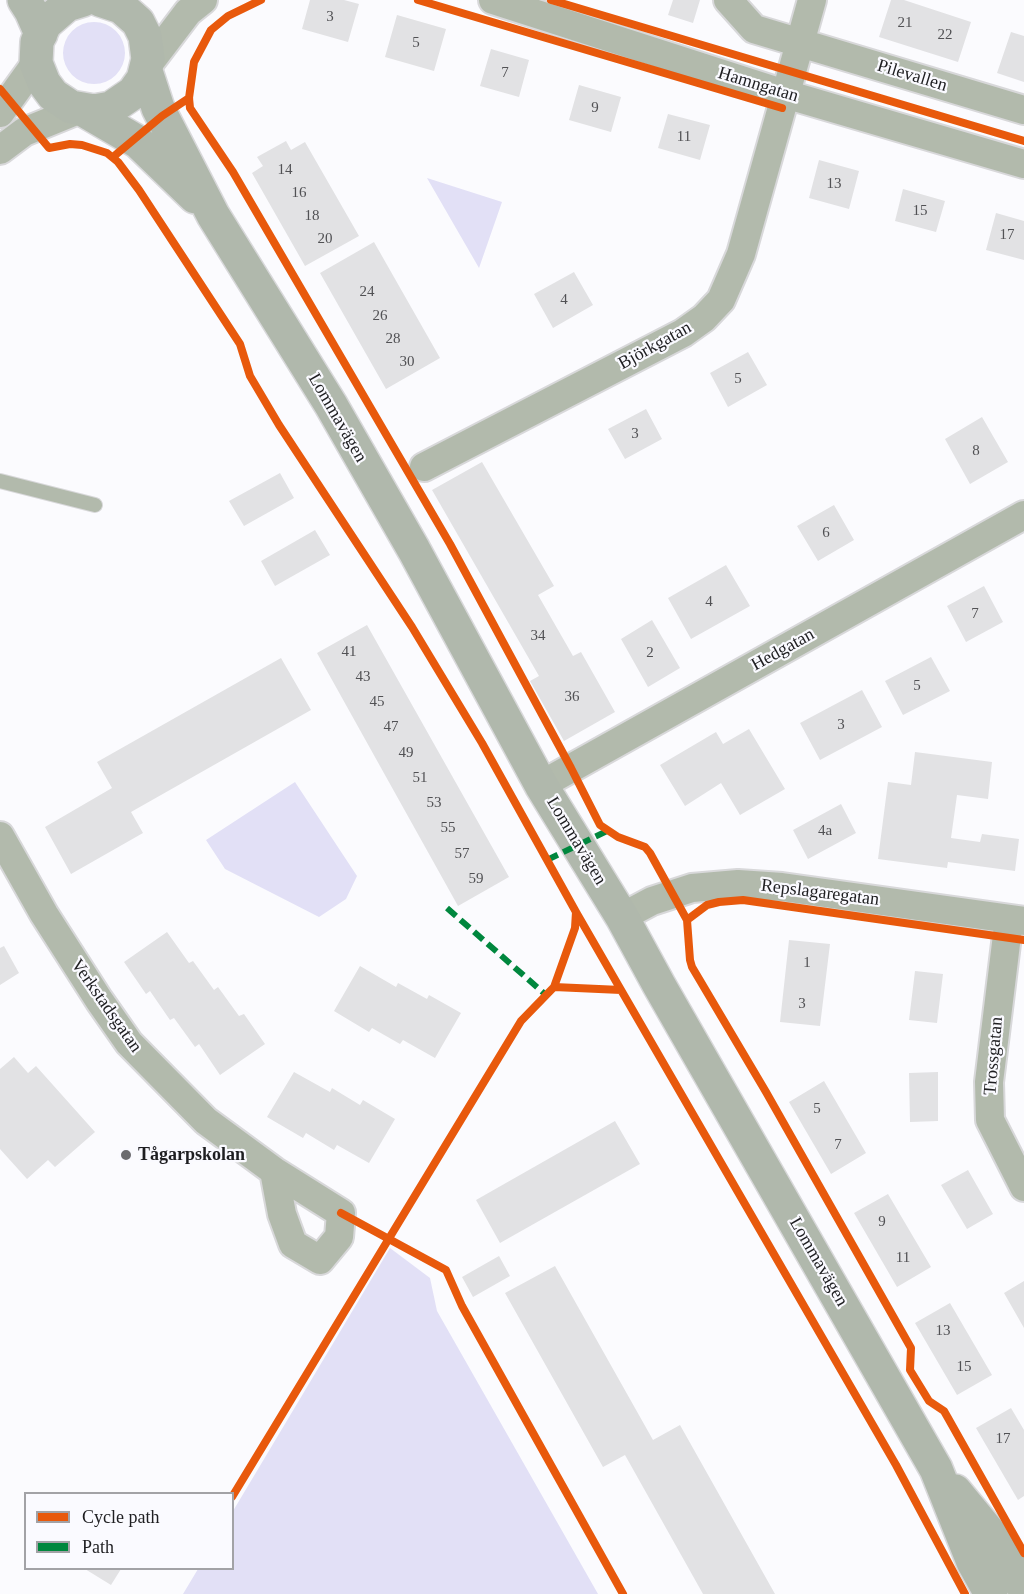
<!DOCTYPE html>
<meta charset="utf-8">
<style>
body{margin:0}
#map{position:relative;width:1024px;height:1594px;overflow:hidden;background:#fbfbfe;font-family:"Times New Roman",serif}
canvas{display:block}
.legend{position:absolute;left:24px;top:1492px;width:210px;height:78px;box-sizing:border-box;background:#fafaff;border:2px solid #a2a2a6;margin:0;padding:8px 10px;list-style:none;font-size:18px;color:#1e1e21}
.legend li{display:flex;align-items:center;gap:12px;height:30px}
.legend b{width:30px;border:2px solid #a2a2a6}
</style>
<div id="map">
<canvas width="1024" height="1594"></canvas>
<ul class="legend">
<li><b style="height:8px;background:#e8590c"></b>Cycle path</li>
<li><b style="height:8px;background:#00873e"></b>Path</li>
</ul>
</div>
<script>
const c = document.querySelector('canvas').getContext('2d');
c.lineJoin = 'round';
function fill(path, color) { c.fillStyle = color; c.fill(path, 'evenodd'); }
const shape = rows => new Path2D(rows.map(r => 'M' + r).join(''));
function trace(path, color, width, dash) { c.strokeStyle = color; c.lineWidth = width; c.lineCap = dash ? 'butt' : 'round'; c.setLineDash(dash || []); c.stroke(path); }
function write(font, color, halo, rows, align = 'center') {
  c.font = font + ' "Times New Roman",serif'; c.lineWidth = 4.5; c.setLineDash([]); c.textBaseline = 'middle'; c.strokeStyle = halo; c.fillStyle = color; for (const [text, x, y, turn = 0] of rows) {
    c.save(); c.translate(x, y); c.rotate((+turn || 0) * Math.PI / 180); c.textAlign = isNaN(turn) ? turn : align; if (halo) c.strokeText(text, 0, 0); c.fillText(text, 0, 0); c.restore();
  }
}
fill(shape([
 '63 53a31 31 0 1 1 62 0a31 31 0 1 1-62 0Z',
 [427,178,502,202,479,268],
 [295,782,357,876,346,899,319,917,225,869,206,840],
 [390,1248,430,1278,437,1311,598,1594,183,1594,198,1569,232,1568,233,1511]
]), '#e2e0f6');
fill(shape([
 [310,0,344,0,359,4,348,42,302,29],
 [673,0,700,0,693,23,668,15],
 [891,0,904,0,971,22,958,62,879,37],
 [397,15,446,29,434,71,385,57],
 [1011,32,1024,36,1024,82,997,73],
 [491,49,529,60,519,97,480,86],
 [579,85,621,97,611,132,569,120],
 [668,114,710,125,700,160,658,148],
 [286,141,291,150,305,142,359,236,305,266,252,173,263,166,257,157],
 [819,160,859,171,849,209,809,198],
 [903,189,945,201,936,232,895,221],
 [996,213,1024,221,1024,260,986,250],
 [374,242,440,358,386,389,320,273],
 [574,272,593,305,553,328,534,294],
 [748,352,767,385,728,407,710,373],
 [646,409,662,439,625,459,608,429],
 [982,417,1008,462,970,484,945,439],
 [482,462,554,586,538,595,573,656,581,652,615,712,564,741,530,681,539,676,432,490],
 [280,473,294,498,244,526,229,501],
 [834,505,854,540,818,561,797,526],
 [315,530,330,555,275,586,261,561],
 [726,565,750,606,691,639,668,598],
 [984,586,1003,622,966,642,947,606],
 [652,620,680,668,648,687,621,639],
 [367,625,509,877,458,906,317,653],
 [931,657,950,691,903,715,885,681],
 [281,658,311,710,131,812,143,833,71,874,45,827,112,788,97,762],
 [862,690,882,727,820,760,800,723],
 [749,729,785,789,740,815,721,783,685,806,660,765,716,732,723,744],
 [915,752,992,762,988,799,957,795,951,838,980,842,982,834,1019,839,1015,871,948,862,947,868,878,859,888,782,911,785],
 [841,804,856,833,808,859,793,830],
 [167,932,189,963,193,961,214,990,218,987,239,1016,244,1014,265,1044,220,1075,199,1044,195,1047,174,1018,170,1020,150,991,146,994,124,962],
 [789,940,830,944,820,1026,780,1022],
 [4,946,19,973,0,985,0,948],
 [360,966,396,987,398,983,427,999,429,995,461,1013,435,1058,403,1040,400,1044,372,1028,369,1032,334,1011],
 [915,971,943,974,937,1023,909,1020],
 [14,1057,28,1073,36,1066,95,1132,55,1167,48,1160,27,1179,0,1149,0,1069],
 [294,1072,330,1092,332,1088,360,1105,363,1100,395,1119,369,1163,337,1145,334,1150,306,1133,303,1138,267,1117],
 [938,1072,938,1121,910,1122,909,1073],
 [824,1081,866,1153,831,1174,789,1102],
 [615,1121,640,1164,500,1243,476,1200],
 [968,1170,993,1214,967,1229,941,1185],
 [888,1194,931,1267,897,1287,854,1213],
 [499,1256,510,1276,473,1297,462,1277],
 [555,1266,653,1440,680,1425,775,1594,703,1594,625,1455,603,1467,505,1293],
 [1024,1281,1024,1328,1004,1293],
 [950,1303,992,1375,957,1395,915,1323],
 [1011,1408,1024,1430,1024,1496,1018,1500,976,1428],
 [85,1569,121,1569,111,1585]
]), '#e2e2e4');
const lane = shape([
 [0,481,95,505]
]);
const street = shape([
 [493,0,785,94,1024,164],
 [728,0,754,29,1024,110],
 [147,66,188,12,203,0],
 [0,113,36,63],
 [0,150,24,132,78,110],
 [424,467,683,333,704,318,721,300,741,254,812,0],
 [541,785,1024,515],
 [0,836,44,914,99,1000,129,1043,206,1121,274,1171,341,1213,339,1237,320,1260,293,1244,282,1214,274,1171],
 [622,917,652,901,692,888,738,884,782,887,1024,921],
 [1009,919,989,1082,990,1120,1024,1187]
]);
const secondary = shape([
 [24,0,31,11,41,34],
 [83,0,67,5,45,24,37,42,36,63,44,83,53,95,71,107,94,111,111,108,133,93,143,79,148,59,145,36,138,22,121,7,100,0],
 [146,71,158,108,213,215,331,405,414,550,541,785,622,917,659,985,936,1469,973,1562,991,1594],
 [85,111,138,142,195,197],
 [955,1491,993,1537,1024,1588]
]);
trace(lane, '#d8d8da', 16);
trace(street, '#d8d8da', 32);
trace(secondary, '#d8d8da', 36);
trace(lane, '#b2baac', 14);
trace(street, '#b2baac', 28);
trace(secondary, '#b0b8ac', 33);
trace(shape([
 [547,860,607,831],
 [447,908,546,995]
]), '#00873e', 6, [12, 6]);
trace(shape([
 [261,0,228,16,211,30,194,62,189,98,190,108,233,172,450,544,571,768,600,825,618,837,645,847,650,853,687,920,690,960,692,967,766,1092,911,1348,910,1370,929,1401,944,1411,948,1418,1024,1553],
 [418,0,782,108],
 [551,0,1024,141],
 [0,89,49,148,70,144,82,145,107,153,118,162,139,190,240,344,250,376,279,425,412,627,482,743,576,912,575,928,554,987,521,1021,232,1497],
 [113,157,162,116,189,98],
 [576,912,621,990],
 [687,920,707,905,719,902,743,900,1024,940],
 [554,987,621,990,896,1465,965,1594],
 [341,1213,446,1270,462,1306,623,1594]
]), '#e8590c', 8);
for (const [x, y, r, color] of [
 [126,1155,6,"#6b6b6e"]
]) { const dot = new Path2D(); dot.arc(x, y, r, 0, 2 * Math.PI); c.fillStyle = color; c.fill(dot); trace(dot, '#fafaff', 2); }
write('15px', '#515154', null, [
 ["3",330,17],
 ["21",905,23],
 ["22",945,35],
 ["5",416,43],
 ["7",505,73],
 ["9",595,108],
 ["11",684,137],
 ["14",285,170],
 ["13",834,184],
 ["16",299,193],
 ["15",920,211],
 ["18",312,216],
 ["17",1007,235],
 ["20",325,239],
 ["24",367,292],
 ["4",564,300],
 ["26",380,316],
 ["28",393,339],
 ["30",407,362],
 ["5",738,379],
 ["3",635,434],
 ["8",976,451],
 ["6",826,533],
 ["4",709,602],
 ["7",975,614],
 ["34",538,636],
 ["41",349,652],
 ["2",650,653],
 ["43",363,677],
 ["5",917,686],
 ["36",572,697],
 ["45",377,702],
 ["3",841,725],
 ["47",391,727],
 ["49",406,753],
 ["51",420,778],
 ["53",434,803],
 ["55",448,828],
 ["4a",825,831],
 ["57",462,854],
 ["59",476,879],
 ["1",807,963],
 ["3",802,1004],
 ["5",817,1109],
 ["7",838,1145],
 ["9",882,1222],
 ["11",903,1258],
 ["13",943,1331],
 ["15",964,1367],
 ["17",1003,1439]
]);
write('18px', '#1e1e21', '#fafaff', [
 ["Pilevallen",912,76,17],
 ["Hamngatan",758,85,17],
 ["Björkgatan",655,346,-29],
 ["Lommavägen",337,418,60],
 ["Hedgatan",783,650,-29],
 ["Lommavägen",576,841,59],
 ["Repslagaregatan",820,893,7],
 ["Verkstadsgatan",106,1006,55],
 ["Trossgatan",994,1056,-85],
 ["Lommavägen",818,1262,60]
]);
write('bold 18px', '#1e1e21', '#fafaff', [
 ["Tågarpskolan",138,1155]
], 'left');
</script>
